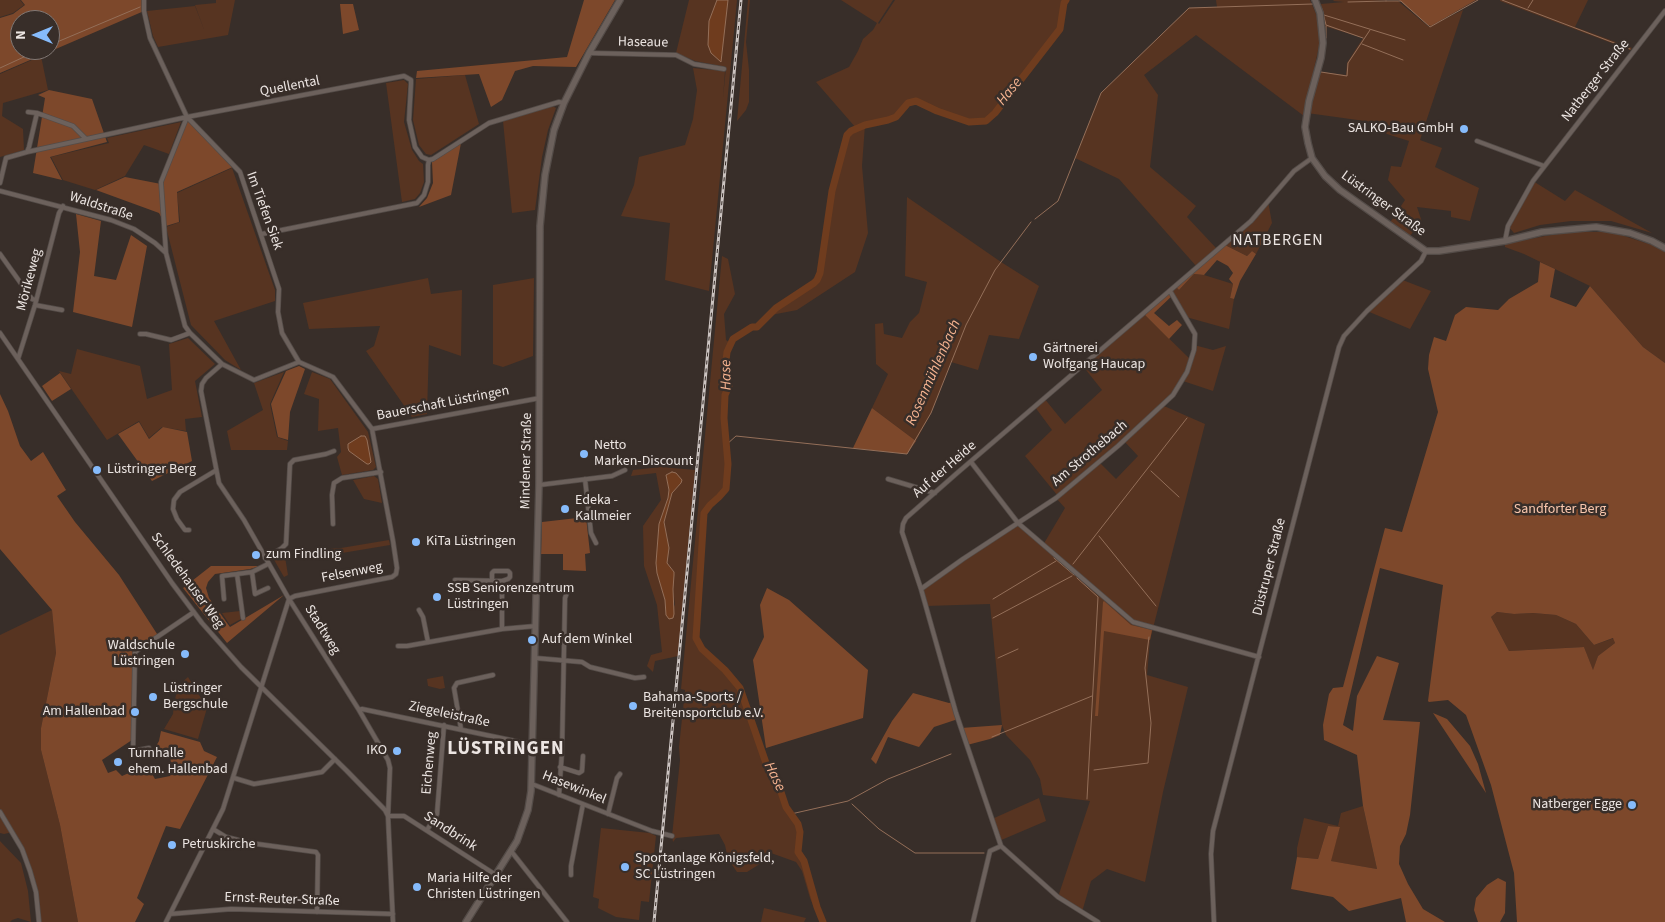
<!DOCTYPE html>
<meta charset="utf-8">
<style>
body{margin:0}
#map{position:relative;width:1665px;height:922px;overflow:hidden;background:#382e29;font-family:"Source Sans 3",sans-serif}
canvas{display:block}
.north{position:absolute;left:10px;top:10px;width:50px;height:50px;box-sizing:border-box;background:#382e29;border:1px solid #807773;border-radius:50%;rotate:270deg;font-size:14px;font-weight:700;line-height:20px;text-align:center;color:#ece5e2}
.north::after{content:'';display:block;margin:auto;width:18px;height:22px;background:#86bbfb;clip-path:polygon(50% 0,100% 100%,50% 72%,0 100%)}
</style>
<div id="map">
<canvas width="1665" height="922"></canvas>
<div class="north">N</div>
</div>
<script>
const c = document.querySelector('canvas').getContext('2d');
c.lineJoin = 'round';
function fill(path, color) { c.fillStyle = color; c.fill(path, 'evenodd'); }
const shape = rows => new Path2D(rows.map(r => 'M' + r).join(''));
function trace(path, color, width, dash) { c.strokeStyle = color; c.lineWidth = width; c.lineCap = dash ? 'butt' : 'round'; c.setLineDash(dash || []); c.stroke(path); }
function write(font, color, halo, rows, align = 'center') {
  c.font = font + ' "Source Sans 3",sans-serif'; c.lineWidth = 5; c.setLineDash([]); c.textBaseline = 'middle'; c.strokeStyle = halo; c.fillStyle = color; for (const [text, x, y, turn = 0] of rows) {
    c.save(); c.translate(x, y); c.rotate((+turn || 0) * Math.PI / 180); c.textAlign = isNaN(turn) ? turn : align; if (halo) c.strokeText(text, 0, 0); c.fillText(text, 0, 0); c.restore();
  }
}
fill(shape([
 [0,0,20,0,24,5,13,13,0,17],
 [216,0,235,0,228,35,158,47,153,36,147,11,195,6,205,32,195,5,216,3],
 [689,0,737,0,709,291,665,280,670,223,621,216,634,185,639,157,685,145,693,119,697,90,693,68,725,71,723,98,726,67,695,61,676,53],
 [748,0,750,0,746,42,749,70,749,102,746,110,737,121],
 [841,0,893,0,878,23,879,24,895,0,1066,0,1064,3,1060,29,995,113,986,121,969,122,937,111,915,101,910,103,896,117,888,120,865,125,862,166,868,233,855,272,797,310,771,315,780,305,814,284,820,273,832,191,847,135,856,128,816,82,849,67,858,51,863,39,873,30,877,23],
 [1216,0,1310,0,1317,16,1320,32,1319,46,1304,116,1196,35,1144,75,1158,95,1150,167,1196,206,1187,217,1217,249,1197,267,1119,179,1075,158,1101,93,1189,8,1217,7],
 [1334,0,1389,0,1355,2,1357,2,1398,1,1429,27,1463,10,1420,140,1442,148,1435,167,1479,188,1470,221,1451,217,1451,211,1417,207,1422,222,1408,238,1389,224,1405,200,1388,180,1391,166,1401,167,1409,141,1387,134,1372,122,1307,113,1316,75,1322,72,1346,75,1347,63,1363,38,1324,26,1321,4,1344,2,1333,1],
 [1500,0,1588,0,1575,27,1632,48,1630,50,1500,1],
 [41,56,48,90,3,103,2,116,23,129,24,150,0,157,0,74],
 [465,75,479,124,431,155,426,154,419,145,413,120,416,79],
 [404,80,408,84,404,122,412,150,419,161,423,164,424,182,420,193,415,199,402,202,386,83],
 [552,106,556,108,548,130,542,157,535,210,512,213,503,121],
 [181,122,169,154,144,145,125,176,95,190,63,180,51,157,109,143,107,138],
 [232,168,275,290,275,301,214,321,241,370,225,360,191,325,166,227,180,222,177,193],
 [1533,181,1565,201,1575,190,1652,233,1611,221,1571,221,1540,225,1514,233,1508,226],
 [907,197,1001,262,1039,286,1019,339,989,335,978,370,951,362,931,413,916,441,872,408,888,374,876,364,875,324,883,323,884,334,902,338,910,322,919,313,927,282,905,276],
 [1268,201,1272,223,1256,254,1252,251,1247,256,1223,244,1234,235],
 [1573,232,1612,232,1652,245,1665,252,1665,363,1643,347,1590,286,1524,254,1505,247,1505,244,1545,236],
 [722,256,728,259,735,294,724,314,726,340,730,343,727,352,725,369,729,386,725,395,724,418,728,464,726,489,719,497,710,505,704,513,696,638,702,649,725,670,739,687,766,763,781,792,786,807,798,824,800,832,798,852,804,861,817,906,823,922,820,922,810,898,802,871,796,862,771,853,763,862,747,872,737,872,728,859,725,845,719,834,676,838,673,842,672,836,680,760,679,747,685,690,681,689],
 [1194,274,1204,275,1233,284,1230,298,1234,299,1229,329,1186,317,1170,291,1175,286,1179,290],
 [428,278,431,294,462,290,461,356,429,345,427,414,412,417,366,351,374,346,380,326,309,329,303,303],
 [534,278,533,356,503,367,493,364,493,285],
 [1400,279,1431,291,1410,329,1367,311],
 [1143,313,1191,360,1194,345,1213,350,1226,346,1213,391,1183,381,1164,406,1205,424,1150,640,1147,675,1188,687,1163,792,1145,882,1107,869,1091,881,1082,912,1058,897,1090,801,1043,795,1040,779,1030,760,1006,735,1002,725,990,604,926,606,921,589,1018,523,1043,545,1065,508,1056,498,1058,496,1025,456,1052,430,1035,407,1044,398,1065,424,1102,390,1082,365],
 [1124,441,1138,456,1116,479,1099,462],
 [188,338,215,364,195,381,202,417,185,419,186,431,162,427,149,438,139,421,107,440,59,371,71,374,77,349,140,366,147,399,172,390,169,344],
 [284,372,270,404,277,437,288,441,287,450,231,450,227,431,263,410,254,383],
 [312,372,330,379,368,432,376,467,373,470,342,475,337,457,341,452,338,428,318,431,319,399,304,394],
 [661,467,695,470,678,656,655,661,653,672,647,666,651,655,662,652,657,605,644,566,643,526,661,500,656,473,631,476,633,470],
 [672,472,676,473,681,483,672,493,664,522,669,547,667,563,674,572,674,576,673,589,675,605,666,615,665,600,657,573,657,546,659,535,659,524,668,498,669,490,666,475],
 [374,476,378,479,382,503,364,499,353,480],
 [389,540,390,545,342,553,304,556,303,551,341,548],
 [281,554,285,557,288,575,284,577,273,558],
 [52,610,56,653,41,728,41,750,60,825,78,922,39,922,30,871,13,832,4,834,0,833,0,635],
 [240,611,241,619,230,625,222,613],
 [1497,612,1514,614,1533,613,1556,615,1576,624,1594,645,1614,638,1615,643,1598,656,1593,671,1584,647,1509,651,1491,617],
 [443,676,445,688,440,689,428,686,427,679],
 [188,677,207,708,198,739,164,729,173,714,174,704,178,686],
 [1039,798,1046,821,999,841,992,819],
 [1363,806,1377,869,1330,861,1340,827,1328,826,1318,859,1297,857,1297,848,1304,818,1338,826,1341,813],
 [601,828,650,833,656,836,649,902,641,901,639,920,616,917,598,908,599,899,593,897],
 [0,841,21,863,28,891,31,922,18,918,12,920,10,922,0,922],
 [764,908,806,918,804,922,761,922]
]), '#573421');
fill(shape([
 [21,0,144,0,144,11,0,73,0,18,13,14,25,5],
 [20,20,50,20,50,50,20,50],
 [584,0,615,0,576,67,533,66,515,71,502,100,491,107,479,74,416,78,417,71,567,57],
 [1399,0,1476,0,1431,26,1428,25],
 [340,4,353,4,359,30,343,34],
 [49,90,92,99,107,142,50,157,62,180,33,173,45,98,38,95],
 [187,117,235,166,177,192,179,222,166,226,159,213,96,190,125,177,161,184],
 [461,143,451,195,419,207,427,198,433,183,432,162],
 [76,214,101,221,94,276,116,280,131,235,147,246,132,327,73,312,80,252],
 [1223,244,1247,256,1252,251,1256,254,1240,281,1234,299,1230,298,1233,284,1229,279,1233,273,1228,266,1217,260,1204,275,1194,274,1179,290,1175,286],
 [1540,262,1555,269,1550,297,1576,307,1590,286,1643,347,1665,363,1665,922,1517,922,1514,873,1491,785,1466,715,1448,700,1429,702,1428,701,1443,585,1380,568,1343,725,1353,731,1357,696,1377,656,1399,663,1383,720,1420,722,1410,815,1406,834,1400,846,1399,864,1408,884,1423,909,1445,922,1406,922,1401,898,1349,911,1333,897,1291,889,1297,857,1318,859,1328,826,1340,827,1331,861,1377,869,1363,806,1357,755,1324,740,1323,725,1329,694,1333,688,1343,687,1385,528,1402,532,1438,412,1428,369,1429,355,1434,337,1446,341,1455,315,1466,307,1498,310,1509,299,1538,282],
 [1497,612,1514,614,1533,613,1556,615,1576,624,1594,645,1613,638,1615,643,1598,656,1593,670,1584,647,1509,651,1491,617],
 [1170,291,1173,295,1154,313,1169,326,1177,320,1182,325,1169,339,1143,313],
 [299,366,305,369,290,412,288,440,278,437,271,404,286,371],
 [60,373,71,389,52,401,42,386],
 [0,394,8,411,20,446,31,461,43,452,66,490,57,496,75,522,119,575,159,637,133,651,132,740,102,760,108,773,116,770,122,776,147,765,155,779,170,776,171,750,155,748,159,741,161,731,200,742,204,751,217,757,180,829,166,826,137,898,144,904,135,922,78,922,60,825,41,750,41,728,56,653,52,610,0,549],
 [872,408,916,441,907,454,853,448],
 [139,422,149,439,163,427,187,432,192,461,152,481,118,434],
 [586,517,590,553,585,554,586,571,563,570,563,554,541,554,542,522],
 [211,566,260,566,250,569,215,574,208,582,206,588,209,598,230,627,284,595,227,643,183,588],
 [767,588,789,600,868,670,863,718,766,748,753,660,764,637,760,605],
 [1104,601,1131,625,1152,630,1150,640,1104,631,1098,716,1095,716,1103,602],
 [913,693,949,703,953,702,958,719,934,727,919,747,888,737,876,764,871,759,892,721],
 [1433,713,1447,719,1470,746,1478,764,1486,793],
 [1002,725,1000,735,990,739,967,745,961,728],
 [1498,878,1506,882,1505,913,1500,922,1478,922,1474,910,1476,898,1487,885]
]), '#7d482b');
const water = shape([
 [717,0,728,0,721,62,711,53,708,45,709,21,717,0],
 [361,436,365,436,367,440,371,462,369,464,367,464,349,451,348,448,348,444,361,436],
 [672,472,676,473,682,480,681,483,672,493,664,522,669,548,667,563,674,572,674,575,673,589,674,614,673,618,669,619,666,615,665,600,657,573,656,563,659,524,668,498,669,490,666,475,672,472]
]);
fill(water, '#6f3c1e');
trace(water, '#946f59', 1);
trace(shape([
 [1502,0,1630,49],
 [1386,1,1401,1,1430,27,1478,0],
 [1348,2,1386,1],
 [1528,8,1533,0],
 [1322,9,1326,25,1363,38],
 [1324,15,1405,40],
 [1326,26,1326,38],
 [1362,44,1403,60],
 [50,45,140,7],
 [0,68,39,50],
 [1321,72,1347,76,1348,63,1370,30],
 [1035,219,1058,201,1101,93,1189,8,1313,4],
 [726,445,736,436,907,454,931,413,966,325,995,270,1031,222],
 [1151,471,1179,497],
 [1099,536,1156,606],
 [1054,558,1074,575],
 [1073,564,1187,418],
 [1077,578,1098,597,1087,799],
 [993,599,1056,561],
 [993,618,1072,576],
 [998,658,1018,649],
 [992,737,1092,696],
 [1094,770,1148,763,1151,723,1145,668,1149,637],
 [852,804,879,829,915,853,984,853],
 [791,814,848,801,888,779,951,754]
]), '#946f59', 1);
trace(shape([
 [823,922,817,907,804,861,798,852,800,832,798,824,786,807,781,792,766,763,740,688,725,670,702,649,696,638,704,513,710,505,719,497,726,489,728,464,724,418,725,395,729,386,725,369,727,352,733,339,752,327,757,327,776,308,814,283,817,280,820,273,832,191,847,135,851,131,865,125,888,120,896,117,908,103,916,101,937,111,969,122,986,121,995,113,1060,29,1064,3,1066,0]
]), '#6f3c1e', 7);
const street = shape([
 [144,0,144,11,150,38,187,117,240,172,279,289,278,312,282,333,299,362],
 [589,53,676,55,694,64,724,69],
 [28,112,37,113,73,126,86,139],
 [1477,141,1544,166],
 [27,152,29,147,37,113],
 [0,183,6,158,27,152,187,117,404,76,411,80,411,84,409,120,415,147,422,157,429,160,433,159,489,123,559,102,564,103],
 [0,191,111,220,134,229,155,243,166,253,185,326,190,333,222,364,254,380,299,362,333,377,372,429,540,398],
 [262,234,417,203,424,195,428,182,428,165,429,160],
 [1505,241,1508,226,1533,181,1665,11],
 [166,253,161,182,187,117],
 [0,254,32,299,36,300],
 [35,305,62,310],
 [0,333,172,583,202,623,241,667,347,771,385,810,388,816],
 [140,334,146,334,171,340,190,333],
 [18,359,35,305,59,213,63,206],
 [222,364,206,378,202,384,201,391,219,483,244,520,289,599,359,710,388,760,390,768,388,816,393,922],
 [971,462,1018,523,1133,622,1259,657],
 [585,479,591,533,596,543],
 [888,479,935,493],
 [539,485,612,476,625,470],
 [333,524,332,495,334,483,342,478,381,472],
 [189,530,185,530,177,519,173,509,174,500,180,492,215,471],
 [265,558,282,548,286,544,290,464,294,460,326,454,334,451],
 [252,572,255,594,268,588],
 [237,574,243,618],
 [455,580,502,581,508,579,510,577,510,573,508,571,494,571,492,573,492,580],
 [921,589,963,559,1056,498,1118,446,1173,395,1187,372,1194,350,1195,334,1170,291],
 [224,599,222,576,252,572,268,564],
 [419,610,423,617,428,642],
 [502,629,502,581],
 [398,646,407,646,502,629,536,626],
 [535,658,582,662,590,667,635,678,644,677],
 [359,710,362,709,534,745],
 [461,729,454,688,457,683,493,675],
 [149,748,133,751,135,652,194,612],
 [560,767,579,773,582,771,583,756],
 [234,778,254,784,295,777,322,772,335,759],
 [532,784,652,831,672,836],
 [559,795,562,751,565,598,569,587],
 [0,812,22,849,30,871,36,892,39,922],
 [608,814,617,778,620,774],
 [388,816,404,816,496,875],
 [213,829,226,837,250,843,316,852,318,855,317,912],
 [427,830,437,814,444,725],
 [511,851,567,922],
 [571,875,571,866,583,804],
 [170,914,231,909,393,914],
 [166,922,223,809,289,599,295,596,392,577,396,574,397,568,393,541,372,429],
 [973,922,990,851,1001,846],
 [1098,922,1058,897,1001,846,956,713,921,589,902,532,903,524,906,518,956,474,1251,221,1294,171,1312,158],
 [1214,922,1211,854,1213,831,1339,347,1344,336,1367,311,1421,261,1426,251]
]);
const secondary = shape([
 [1315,0,1320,13,1323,43,1321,58,1309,101,1305,127,1308,143,1312,158,1325,176,1340,190,1426,251,1439,251,1505,241,1542,232,1596,227,1630,233,1652,241,1665,248],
 [466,922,517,841,528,810,531,791,539,485,540,226,545,175,554,130,564,103,589,53,620,0]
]);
trace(street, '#544c48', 5.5);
trace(secondary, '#544c48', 8);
trace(street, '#6c615c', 4);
trace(secondary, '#6c615c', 5.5);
const rail = shape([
 [654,922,741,0]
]);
trace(rail, '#ccc4c1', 3);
trace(rail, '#382e29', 1, [4]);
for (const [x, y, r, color] of [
 [1464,129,5,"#86bbfb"],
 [1033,357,5,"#86bbfb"],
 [584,454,5,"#86bbfb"],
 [97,470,5,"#86bbfb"],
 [565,509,5,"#86bbfb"],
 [416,542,5,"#86bbfb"],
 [256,555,5,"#86bbfb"],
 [437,597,5,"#86bbfb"],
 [532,640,5,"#86bbfb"],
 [185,654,5,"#86bbfb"],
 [153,697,5,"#86bbfb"],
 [633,706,5,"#86bbfb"],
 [135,712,5,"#86bbfb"],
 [397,751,5,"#86bbfb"],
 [118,762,5,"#86bbfb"],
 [1632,805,5,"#86bbfb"],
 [172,845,5,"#86bbfb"],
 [625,867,5,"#86bbfb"],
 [417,887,5,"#86bbfb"]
]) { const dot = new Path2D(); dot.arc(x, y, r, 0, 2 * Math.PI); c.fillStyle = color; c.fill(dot); trace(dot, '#382e29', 2); }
write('14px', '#ece5e2', '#382e29', [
 ["Haseaue",643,43,1],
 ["Natberger Straße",1596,81,-52],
 ["Quellental",290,87,-11],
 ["Lüstringer Straße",1383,204,36],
 ["Waldstraße",101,207,18],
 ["Im Tiefen Siek",264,211,70],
 ["Mörikeweg",30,280,-75],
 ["Bauerschaft Lüstringen",443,404,-11],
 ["Am Strothebach",1090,454,-40],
 ["Mindener Straße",527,461,-89],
 ["Auf der Heide",945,470,-41],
 ["Düstruper Straße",1270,567,-76],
 ["Felsenweg",352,573,-11],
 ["Schledehauser Weg",187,581,54],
 ["Stadtweg",322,630,58],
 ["Ziegeleistraße",449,715,12],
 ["Eichenweg",430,763,-85],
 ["Hasewinkel",574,788,22],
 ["Sandbrink",450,832,33],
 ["Ernst-Reuter-Straße",282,900,2]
]);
write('14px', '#ece5e2', '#382e29', [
 ["SALKO-Bau GmbH",1454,129,"right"],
 ["Gärtnerei",1043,349],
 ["Wolfgang Haucap",1043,365],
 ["Netto",594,446],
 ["Marken-Discount",594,462],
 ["Lüstringer Berg",107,470],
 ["Edeka -",575,501],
 ["Kallmeier",575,517],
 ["KiTa Lüstringen",426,542],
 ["zum Findling",266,555],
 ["SSB Seniorenzentrum",447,589],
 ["Lüstringen",447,605],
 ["Auf dem Winkel",542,640],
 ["Waldschule",175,646,"right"],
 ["Lüstringen",175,662,"right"],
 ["Lüstringer",163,689],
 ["Bergschule",163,705],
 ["Bahama-Sports /",643,698],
 ["Breitensportclub e.V.",643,714],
 ["Am Hallenbad",125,712,"right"],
 ["IKO",387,751,"right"],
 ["Turnhalle",128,754],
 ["ehem. Hallenbad",128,770],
 ["Natberger Egge",1622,805,"right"],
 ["Petruskirche",182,845],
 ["Sportanlage Königsfeld,",635,859],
 ["SC Lüstringen",635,875],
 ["Maria Hilfe der",427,879],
 ["Christen Lüstringen",427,895]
], 'left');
write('14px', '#fbc8ae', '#382e29', [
 ["Sandforter Berg",1560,510]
]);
write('italic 15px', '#f6b390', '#382e29', [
 ["Hase",1010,92,-51],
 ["Rosenmühlenbach",934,373,-66],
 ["Hase",727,375,-91],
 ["Hase",774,777,64]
]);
c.letterSpacing = '1px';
write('16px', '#ece5e2', '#382e29', [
 ["NATBERGEN",1278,241]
]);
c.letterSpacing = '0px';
c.letterSpacing = '1px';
write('bold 19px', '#ece5e2', '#382e29', [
 ["LÜSTRINGEN",506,750]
]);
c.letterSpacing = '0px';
</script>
